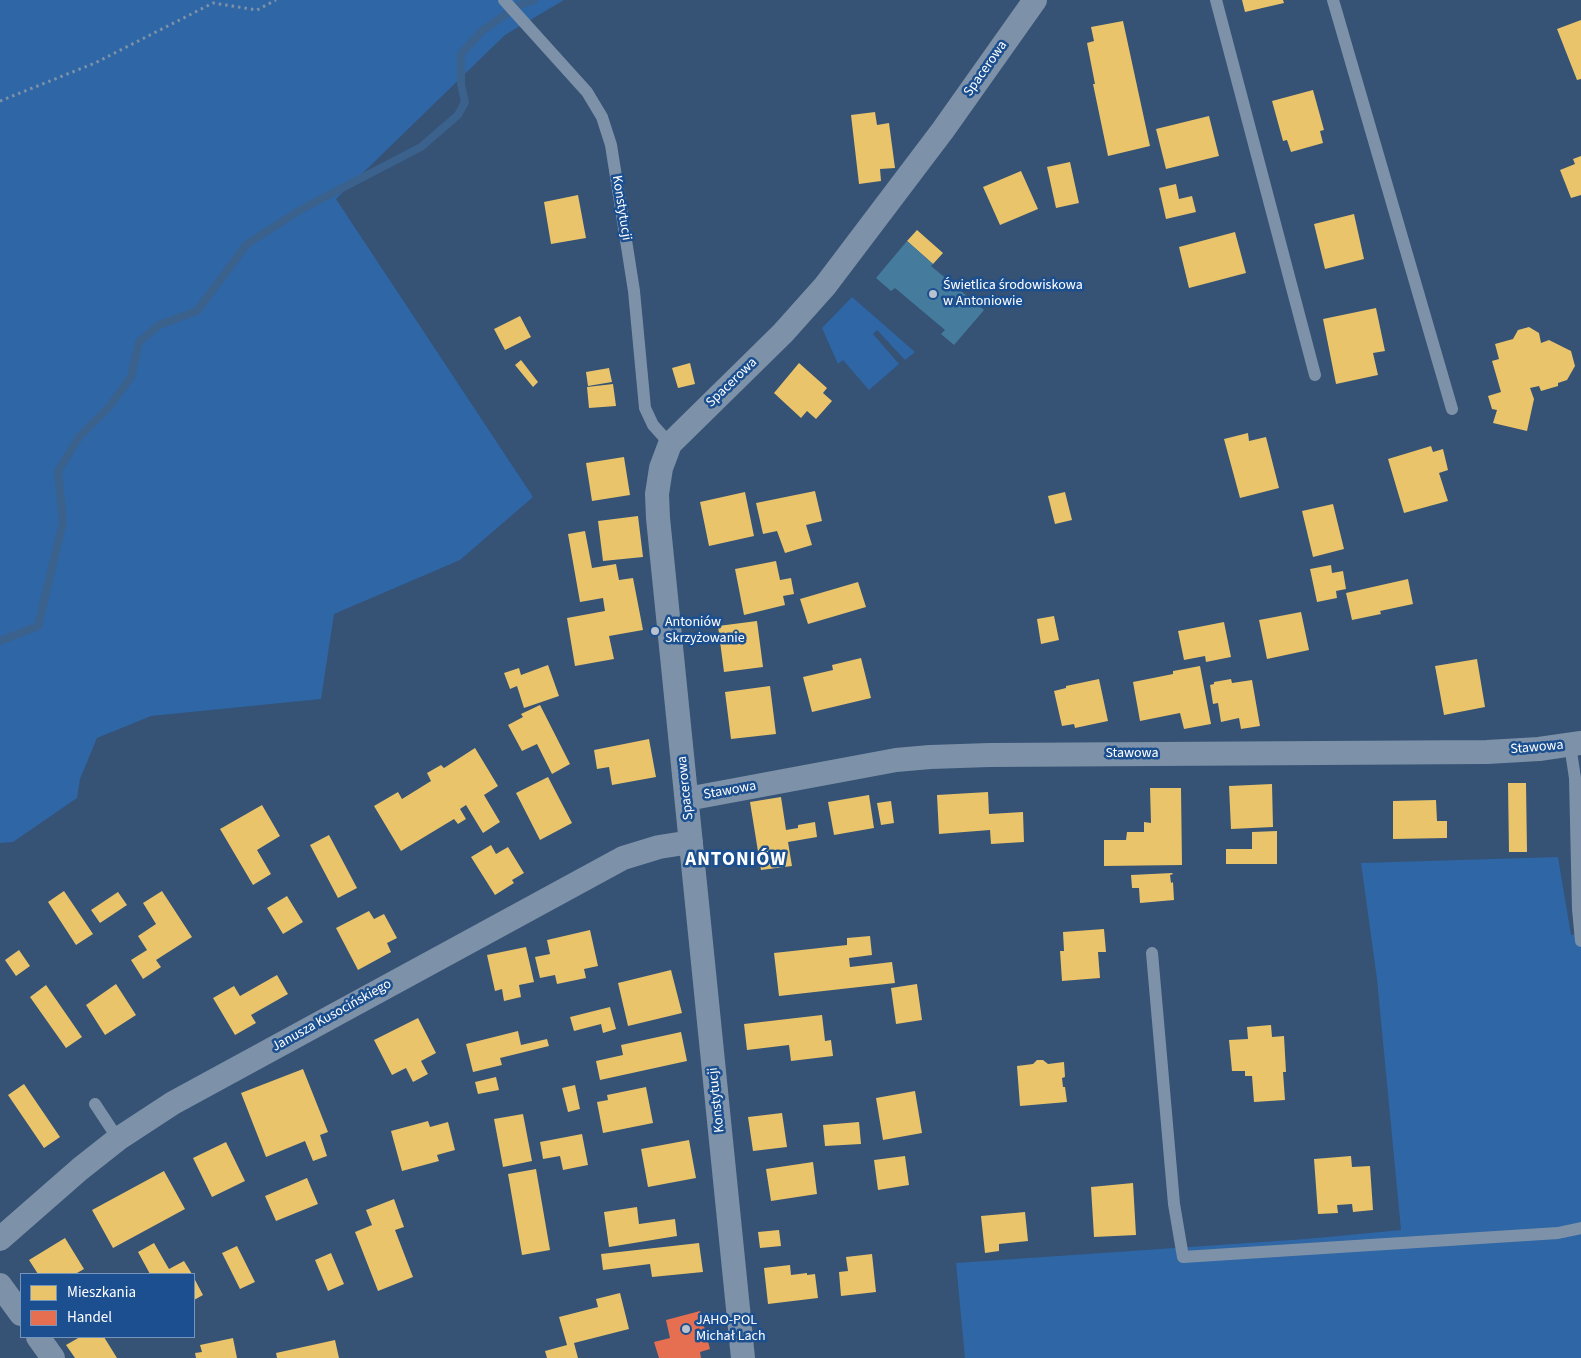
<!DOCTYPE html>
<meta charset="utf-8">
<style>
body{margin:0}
#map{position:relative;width:1581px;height:1358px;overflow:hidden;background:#365274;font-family:"Source Sans 3",sans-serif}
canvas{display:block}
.legend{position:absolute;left:20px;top:1273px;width:175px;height:65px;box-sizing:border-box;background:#1b4f8f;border:1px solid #7695bc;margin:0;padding:6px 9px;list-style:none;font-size:15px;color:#fff}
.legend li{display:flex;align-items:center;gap:10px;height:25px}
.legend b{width:25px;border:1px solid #7695bc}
</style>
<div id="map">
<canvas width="1581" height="1358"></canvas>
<ul class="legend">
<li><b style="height:14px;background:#e9c46a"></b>Mieszkania</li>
<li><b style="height:14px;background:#e76f51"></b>Handel</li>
</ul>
</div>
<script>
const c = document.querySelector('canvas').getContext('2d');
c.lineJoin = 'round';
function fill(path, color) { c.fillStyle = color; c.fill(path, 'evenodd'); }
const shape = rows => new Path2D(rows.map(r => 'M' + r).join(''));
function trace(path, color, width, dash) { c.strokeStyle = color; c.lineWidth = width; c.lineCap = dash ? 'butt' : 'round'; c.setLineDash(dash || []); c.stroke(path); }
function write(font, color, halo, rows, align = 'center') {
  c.font = font + ' "Source Sans 3",sans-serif'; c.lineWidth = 5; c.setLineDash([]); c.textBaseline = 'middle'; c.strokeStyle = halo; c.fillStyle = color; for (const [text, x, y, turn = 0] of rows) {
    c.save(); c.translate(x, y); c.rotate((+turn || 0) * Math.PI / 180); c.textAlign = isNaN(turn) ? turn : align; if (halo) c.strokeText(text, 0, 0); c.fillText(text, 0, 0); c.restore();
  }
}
fill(shape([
 [0,0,564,0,505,35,336,199,533,497,460,560,334,614,321,699,151,716,97,738,80,779,77,798,13,842,0,843],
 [852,297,915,352,905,360,877,330,873,334,899,364,869,390,843,360,838,364,822,328],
 [1558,857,1571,935,1581,933,1581,1358,965,1358,956,1263,1306,1239,1401,1230,1377,979,1361,863]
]), '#2f66a5');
fill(shape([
 [1242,0,1283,0,1284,3,1245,12],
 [1581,20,1581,79,1577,80,1557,29],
 [1123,21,1150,146,1108,156,1093,84,1095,84,1087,43,1094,41,1091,27],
 [1313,90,1324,130,1320,131,1323,143,1291,152,1287,140,1283,141,1272,101],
 [875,112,877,125,889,123,895,168,880,169,881,181,859,184,851,115],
 [1209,116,1219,156,1166,169,1156,129],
 [1581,156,1581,195,1571,198,1560,170,1575,164,1573,159],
 [1070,162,1079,203,1056,208,1047,167],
 [1021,171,1038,209,1000,225,983,187],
 [1176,184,1179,199,1192,196,1196,212,1166,219,1159,188],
 [578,195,586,238,551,244,544,202],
 [1354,214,1364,259,1325,269,1314,224],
 [917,230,943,253,933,264,907,241],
 [1235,232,1246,273,1189,288,1179,247],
 [1376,308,1385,351,1373,353,1378,375,1336,384,1323,319],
 [520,316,531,337,505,350,494,329],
 [1529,327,1539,333,1541,343,1549,340,1571,351,1575,366,1567,380,1558,383,1558,386,1541,391,1539,386,1530,388,1534,399,1527,431,1493,423,1497,410,1492,409,1488,396,1501,392,1492,361,1499,359,1495,344,1513,339,1518,330],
 [521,360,538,382,533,387,515,365],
 [690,363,695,384,678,388,672,368],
 [799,363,827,388,823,393,832,401,816,419,807,411,801,418,774,393],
 [609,368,612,382,588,386,586,372],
 [613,384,616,406,589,408,587,387],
 [1248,433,1249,441,1266,437,1279,488,1240,498,1224,439],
 [1431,446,1433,452,1443,449,1448,470,1439,473,1448,501,1404,513,1388,459],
 [624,457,630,495,592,501,586,463],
 [815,491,822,521,806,525,812,545,785,553,777,531,763,534,756,503],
 [745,492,754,536,709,546,700,502],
 [1065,492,1072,520,1055,524,1048,496],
 [1333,504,1344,549,1313,557,1302,511],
 [638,516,643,557,603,561,598,521],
 [585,531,592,568,616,564,619,580,633,578,643,630,609,636,614,659,575,666,567,618,605,611,603,598,580,602,568,534],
 [776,561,780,580,791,578,794,594,783,596,785,605,744,615,735,569],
 [1331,565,1332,573,1343,571,1346,589,1336,591,1337,598,1317,602,1310,569],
 [1408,579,1413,604,1380,611,1381,614,1352,620,1346,593],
 [858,582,866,607,808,624,800,599],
 [1301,612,1309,650,1267,659,1259,620],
 [1054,616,1059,640,1041,644,1037,619],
 [757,621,763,667,724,672,718,626],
 [1224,622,1231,657,1206,662,1205,656,1184,660,1178,631],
 [861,658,871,698,812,712,803,677,833,670,832,665],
 [1477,659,1485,707,1444,715,1435,666],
 [548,665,559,696,524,708,517,686,510,689,504,673,519,668,521,675],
 [1200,666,1211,724,1184,729,1180,713,1140,721,1133,682,1173,674,1173,671],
 [1099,679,1108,721,1075,728,1074,724,1062,726,1054,691,1066,688,1066,686],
 [1231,679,1232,683,1252,680,1260,726,1241,729,1239,718,1221,722,1218,703,1213,704,1210,685,1214,684,1214,682],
 [770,686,776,734,731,739,725,692],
 [540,705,570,764,552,774,537,744,522,751,508,725,523,717,521,714],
 [649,739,656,777,612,785,609,767,597,769,594,750],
 [475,748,498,786,484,795,500,822,483,833,466,805,460,809,466,819,458,824,454,819,401,851,374,806,398,792,402,799,431,781,427,773,441,765,444,768],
 [548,777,572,823,540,840,516,793],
 [1508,783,1526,783,1527,852,1509,852],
 [1272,784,1273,827,1231,829,1229,786],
 [1150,788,1181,788,1182,865,1104,866,1104,840,1126,840,1127,832,1144,832,1144,822,1151,823],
 [988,792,989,814,1023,812,1024,842,991,844,990,830,939,834,937,795],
 [869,795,874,828,834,835,828,802],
 [781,797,786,830,798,828,798,825,815,822,817,837,788,842,792,866,761,870,750,802],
 [1436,800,1437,821,1447,821,1447,838,1393,839,1393,801],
 [891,801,894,823,881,825,877,803],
 [262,805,280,836,257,850,271,874,253,885,220,829],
 [1277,831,1277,864,1226,864,1226,849,1252,849,1252,832],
 [329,835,357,888,338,898,310,845],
 [491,845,496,854,508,847,524,873,512,880,514,883,495,895,471,857],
 [1172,873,1173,874,1170,875,1171,883,1173,882,1174,900,1140,903,1139,888,1132,888,1131,875],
 [64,891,93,934,76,945,48,902],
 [162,891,192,937,156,960,161,967,143,979,131,960,147,950,138,936,156,924,143,903],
 [118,892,127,905,100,923,91,910],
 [287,896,303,922,283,934,267,908],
 [369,911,374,919,384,914,397,938,387,943,391,952,358,970,336,928],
 [1104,929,1106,952,1098,952,1100,978,1062,981,1060,951,1064,951,1063,932],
 [590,930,598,966,584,969,586,978,557,984,555,975,540,978,535,957,550,954,547,940],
 [870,936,872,955,849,958,850,967,892,962,895,983,779,996,774,953,847,945,847,938],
 [526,947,534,982,519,985,521,997,504,1001,502,989,495,991,487,955],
 [19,950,30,966,16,976,5,960],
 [671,970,682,1013,628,1026,618,983],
 [277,975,288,994,251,1015,256,1023,235,1035,213,998,234,986,240,996],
 [116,984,136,1015,105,1035,86,1005],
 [917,984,922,1020,896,1024,891,988],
 [46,985,82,1037,66,1048,30,997],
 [610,1007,616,1029,603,1033,601,1024,574,1031,570,1017],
 [822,1015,825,1041,831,1040,833,1056,791,1061,789,1045,747,1050,744,1024],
 [418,1018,436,1053,421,1061,428,1074,413,1082,406,1068,392,1075,374,1040],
 [1271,1025,1272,1037,1284,1036,1286,1072,1283,1072,1285,1100,1254,1102,1252,1076,1245,1076,1245,1071,1232,1071,1229,1040,1248,1039,1247,1027],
 [518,1031,521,1045,547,1039,549,1046,500,1058,502,1065,473,1072,466,1044],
 [681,1032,687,1061,600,1080,596,1061,623,1055,621,1045],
 [1037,1060,1043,1060,1048,1064,1064,1062,1065,1077,1062,1078,1063,1087,1065,1087,1067,1102,1020,1106,1017,1066,1033,1064],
 [303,1069,328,1132,320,1135,327,1156,313,1161,305,1141,266,1157,241,1093],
 [496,1077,499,1090,478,1094,475,1082],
 [24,1084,60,1137,44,1148,8,1095],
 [575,1085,580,1109,568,1112,562,1088],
 [646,1087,653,1123,603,1133,597,1102,608,1100,607,1095],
 [915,1091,922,1133,883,1140,876,1098],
 [782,1113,787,1147,753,1151,748,1117],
 [523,1114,532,1161,503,1167,494,1119],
 [428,1121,430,1127,448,1122,455,1150,437,1155,439,1161,402,1171,391,1131],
 [859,1122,861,1144,825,1146,823,1125],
 [582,1134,588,1165,563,1170,560,1156,543,1159,540,1142],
 [689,1140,696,1178,648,1187,641,1149],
 [226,1142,245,1181,212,1197,193,1158],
 [905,1156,909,1185,878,1190,874,1160],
 [1351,1156,1352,1167,1370,1166,1373,1210,1353,1212,1352,1204,1337,1205,1338,1213,1318,1214,1314,1159],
 [813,1162,817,1194,771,1201,766,1169],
 [536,1169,550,1250,522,1255,508,1174],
 [164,1171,185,1209,113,1248,92,1210],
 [307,1178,318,1204,276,1221,265,1196],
 [1133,1183,1136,1235,1094,1237,1091,1187],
 [394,1199,404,1227,395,1230,413,1277,378,1291,355,1232,372,1225,366,1210],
 [637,1207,639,1224,675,1219,677,1236,609,1247,604,1212],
 [1025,1212,1028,1241,999,1244,999,1251,985,1253,981,1216],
 [779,1230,781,1246,760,1248,758,1232],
 [65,1238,84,1269,77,1273,78,1274,38,1274,29,1260],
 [154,1243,169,1269,184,1261,192,1274,150,1274,138,1252],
 [699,1243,703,1272,652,1277,650,1264,603,1270,601,1254],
 [237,1246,255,1282,240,1289,222,1253],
 [331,1253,344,1284,328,1291,315,1260],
 [872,1254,876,1292,841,1296,839,1272,848,1271,846,1257],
 [790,1265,791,1275,807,1273,807,1275,815,1274,818,1298,768,1304,764,1268],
 [194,1278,203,1295,194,1300],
 [620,1293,629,1329,574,1343,578,1358,547,1358,545,1351,567,1345,559,1317,598,1307,596,1299],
 [80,1337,104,1337,117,1358,75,1358,66,1345],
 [233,1338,237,1358,196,1358,195,1353,202,1352,200,1345],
 [335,1340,339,1358,277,1358,276,1353]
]), '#e9c46a');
fill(shape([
 [700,1311,710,1349,700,1352,701,1358,659,1358,654,1342,670,1338,666,1320]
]), '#e76f51');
fill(shape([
 [907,241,933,264,931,266,984,310,954,345,941,334,945,330,895,288,891,291,876,278]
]), '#457b9d');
trace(shape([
 [0,641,38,626,63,522,58,471,79,437,109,407,131,377,139,342,159,325,197,311,247,244,302,209,421,147,458,115,465,102,461,84,461,54,482,31,519,5,534,0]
]), '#3b618d', 8);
trace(shape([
 [0,101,95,63,213,3,257,10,276,0]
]), '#7d92a8', 3, [2.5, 4]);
trace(shape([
 [504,0,587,92,602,117,611,145,634,291,645,408,653,425,670,444],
 [1216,0,1315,375],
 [1333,0,1452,409],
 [1570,745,1575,778,1578,909,1581,941],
 [1152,953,1174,1204,1183,1257,1558,1233,1581,1228],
 [95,1104,118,1139]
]), '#7d92a8', 12);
trace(shape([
 [687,799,896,760,930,757,990,755,1487,752,1539,749,1581,743],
 [0,1239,80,1169,118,1139,173,1103,623,858,659,847,691,842],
 [0,1285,21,1314],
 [38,1337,53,1358],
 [743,1358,658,518,657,494,661,468,670,444,783,333,825,286,943,130,1035,0]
]), '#7d92a8', 24);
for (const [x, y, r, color] of [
 [933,294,5,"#b9c2ce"],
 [655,631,5,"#b9c2ce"],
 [686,1329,5,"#b9c2ce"]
]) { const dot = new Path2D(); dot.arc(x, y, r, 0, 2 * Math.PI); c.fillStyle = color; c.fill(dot); trace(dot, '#1b4f8f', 2); }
write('14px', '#fff', '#1b4f8f', [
 ["Spacerowa",986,69,-55],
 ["Konstytucji",621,208,81],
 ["Spacerowa",732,383,-44],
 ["Stawowa",1537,748,-5],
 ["Stawowa",1132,754],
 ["Spacerowa",686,788,-96],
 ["Stawowa",730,791,-10],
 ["Janusza Kusocińskiego",332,1016,-29],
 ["Konstytucji",717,1100,-96]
]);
write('14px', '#fff', '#1b4f8f', [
 ["Świetlica środowiskowa",943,286],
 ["w Antoniowie",943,302],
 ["Antoniów",665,623],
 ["Skrzyżowanie",665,639],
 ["JAHO-POL",696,1321],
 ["Michał Lach",696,1337]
], 'left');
c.letterSpacing = '1px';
write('bold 19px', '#fff', '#1b4f8f', [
 ["ANTONIÓW",736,861]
]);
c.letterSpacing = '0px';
</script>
